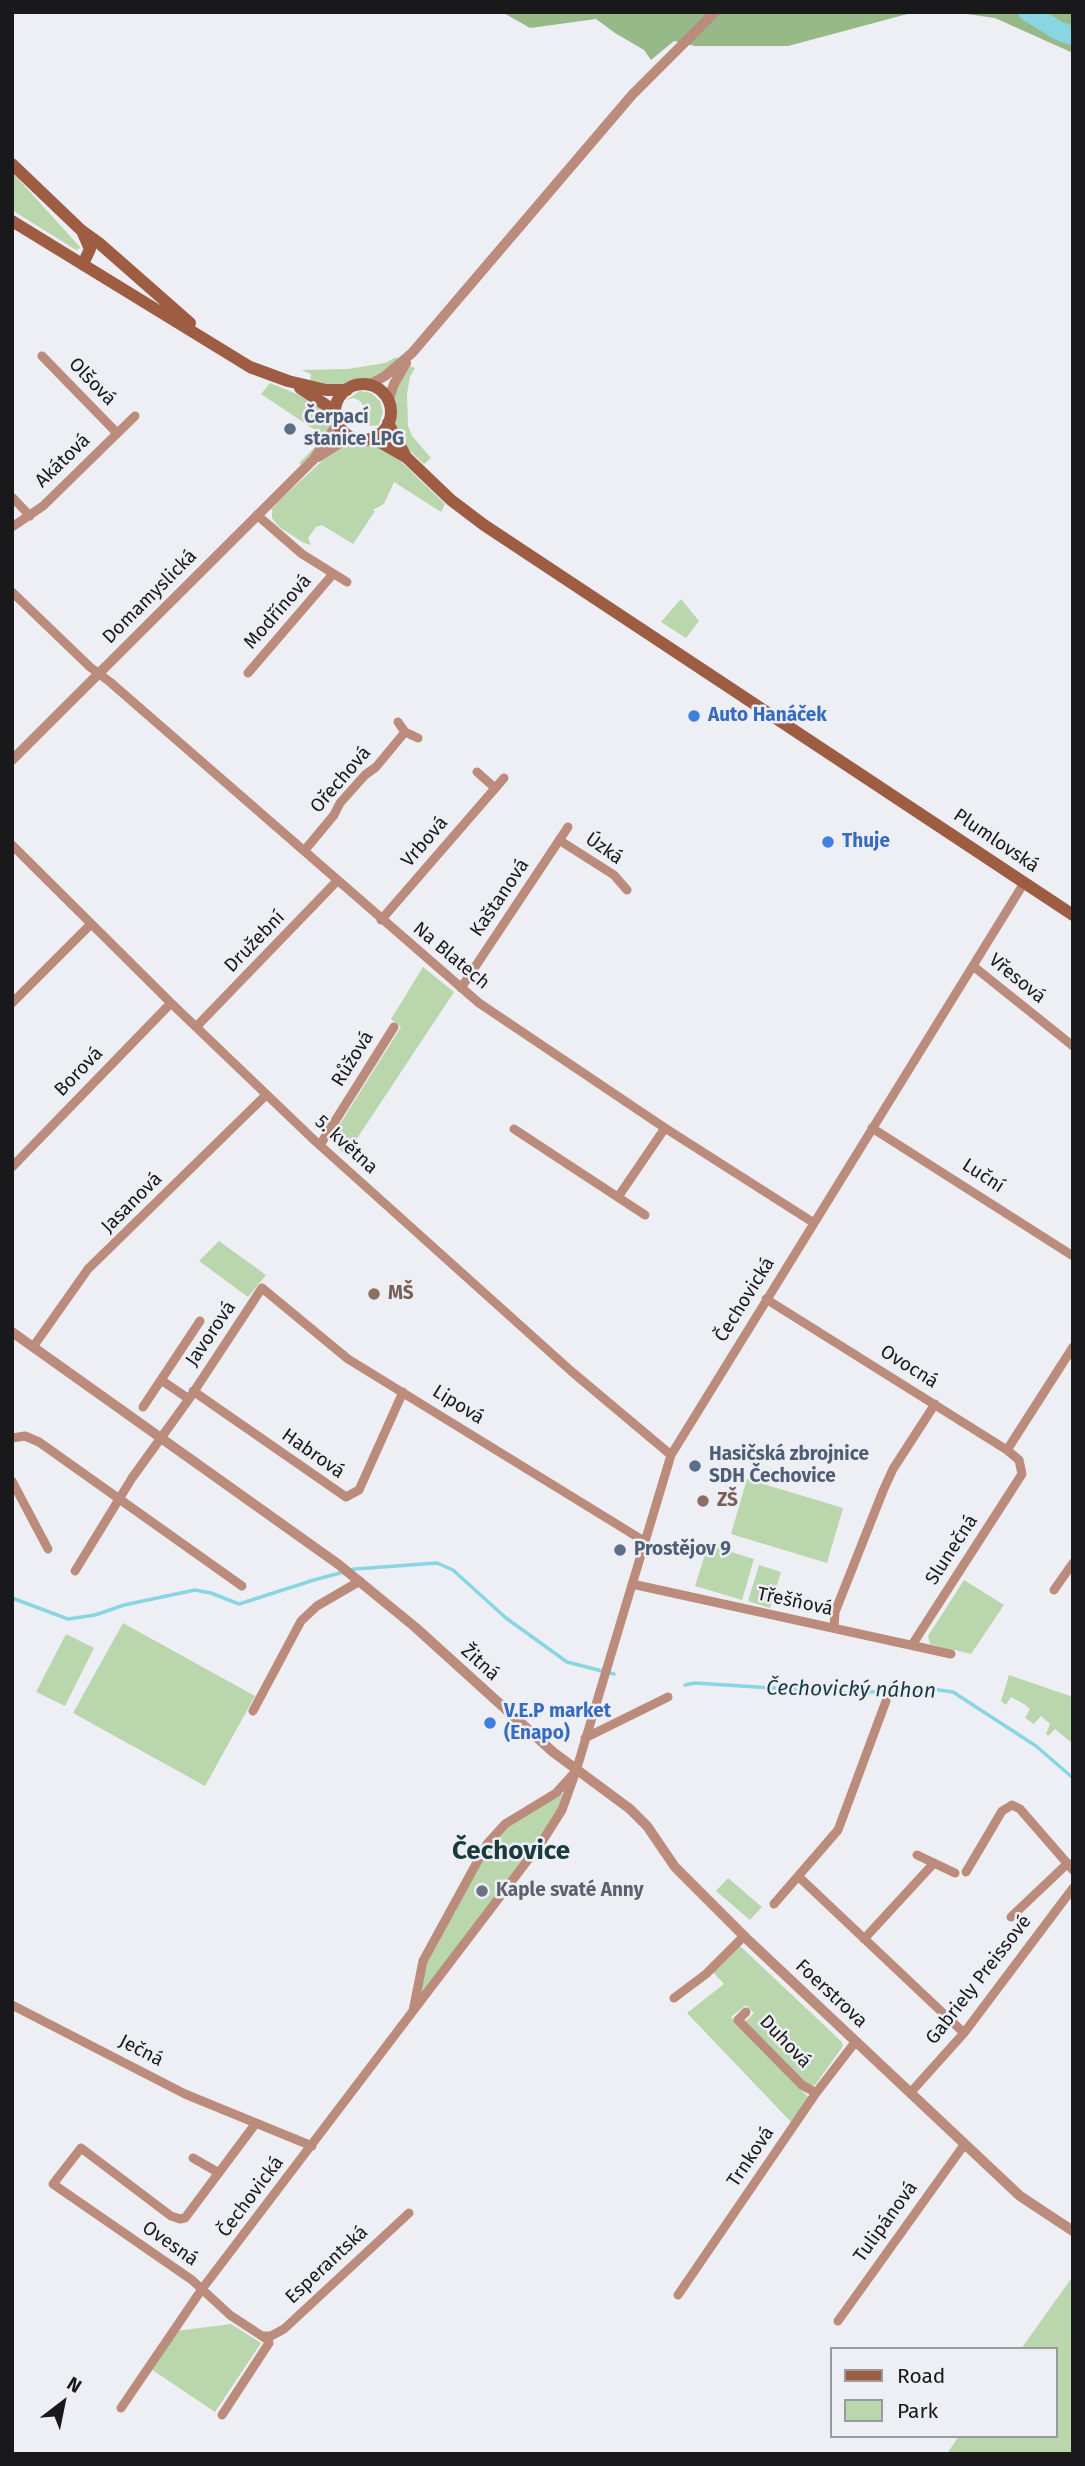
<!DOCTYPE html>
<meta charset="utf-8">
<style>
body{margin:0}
#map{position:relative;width:1085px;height:2466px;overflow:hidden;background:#eeeef5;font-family:"Fira Sans",sans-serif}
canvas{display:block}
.frame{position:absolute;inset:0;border:14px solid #19191b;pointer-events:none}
.legend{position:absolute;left:830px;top:2347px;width:228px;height:91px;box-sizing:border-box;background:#eeeef5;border:2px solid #99999e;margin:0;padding:9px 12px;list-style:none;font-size:21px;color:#19191b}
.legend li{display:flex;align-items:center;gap:14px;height:35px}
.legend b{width:35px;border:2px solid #99999e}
.north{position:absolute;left:28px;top:2368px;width:70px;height:70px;-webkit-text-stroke:5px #eeeef5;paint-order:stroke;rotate:32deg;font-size:19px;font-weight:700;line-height:28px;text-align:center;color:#19191b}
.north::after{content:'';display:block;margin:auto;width:24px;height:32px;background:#19191b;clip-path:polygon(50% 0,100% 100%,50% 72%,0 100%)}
</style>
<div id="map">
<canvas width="1085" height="2466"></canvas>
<div class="frame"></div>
<ul class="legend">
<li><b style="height:9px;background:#9e5c43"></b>Road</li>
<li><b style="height:19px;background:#bad6ad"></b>Park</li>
</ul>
<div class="north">N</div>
</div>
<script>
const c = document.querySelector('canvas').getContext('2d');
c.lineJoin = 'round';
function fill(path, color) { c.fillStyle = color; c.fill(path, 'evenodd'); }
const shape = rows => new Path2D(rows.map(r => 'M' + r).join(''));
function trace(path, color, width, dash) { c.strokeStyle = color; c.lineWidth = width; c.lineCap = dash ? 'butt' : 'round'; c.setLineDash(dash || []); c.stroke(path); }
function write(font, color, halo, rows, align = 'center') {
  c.font = font + ' "Fira Sans",sans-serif'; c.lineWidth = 5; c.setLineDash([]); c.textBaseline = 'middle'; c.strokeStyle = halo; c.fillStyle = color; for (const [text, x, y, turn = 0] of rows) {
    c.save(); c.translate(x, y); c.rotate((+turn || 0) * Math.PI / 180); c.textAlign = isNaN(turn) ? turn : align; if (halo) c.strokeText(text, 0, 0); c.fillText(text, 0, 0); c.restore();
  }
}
fill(shape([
 [12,172,80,247,79,249,76,250,12,210],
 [396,357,399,360,384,373,369,380,355,381,340,387,310,383,311,374,301,370,348,369,385,363],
 [410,366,415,368,410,377,407,394,408,426,412,436,431,458,424,464,408,449,394,423,394,394],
 [270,383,309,399,328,414,330,419,330,430,309,457,301,465,299,463,321,441,321,434,261,394],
 [360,391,371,393,380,401,383,412,379,425,370,426,364,422,364,407,360,401,354,398,346,400],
 [355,443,376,444,397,458,445,504,441,512,394,482,384,504,373,510,375,511,353,544,322,525,316,527,308,538,311,545,304,543,279,527,272,518,272,509,279,501,324,459,345,445],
 [681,599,699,621,686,638,661,622],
 [423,967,454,992,346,1155,330,1140,401,1027,391,1019],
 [219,1241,266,1275,248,1297,199,1261],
 [747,1479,843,1508,827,1563,731,1534],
 [708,1545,754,1559,742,1600,695,1586],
 [759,1565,781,1572,770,1608,748,1601],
 [964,1580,1004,1605,971,1654,930,1644,928,1636],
 [123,1623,255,1696,205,1786,73,1713],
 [66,1634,94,1648,65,1706,36,1692],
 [1009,1675,1073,1697,1073,1744,1055,1729,1048,1736,1046,1734,1050,1724,1041,1716,1034,1724,1025,1718,1030,1709,1024,1704,1011,1697,1006,1705,1001,1701],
 [560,1793,563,1795,562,1810,413,2011,423,1961,496,1833],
 [728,1878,762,1907,750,1920,716,1891],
 [740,1946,842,2042,843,2046,815,2085,809,2088,745,2022,754,2013,746,2005,731,2017,809,2098,792,2123,687,2013,724,1984,713,1972],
 [1073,2276,1073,2438,1070,2442,1073,2444,1073,2454,948,2452,959,2436,1055,2436,1055,2349,1021,2349],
 [231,2324,261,2343,215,2412,151,2369,176,2331]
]), '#bad6ad');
fill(shape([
 [502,12,915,12,788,46,695,46,674,41,651,60,644,50,615,33,596,19,530,28],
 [952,12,1073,12,1073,53,995,18]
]), '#97b987');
trace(shape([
 [12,1598,68,1619,95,1615,124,1605,195,1590,211,1593,239,1604,314,1580,355,1569,437,1563,453,1570,506,1618,567,1662,614,1674],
 [685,1685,695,1683,849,1693,932,1689,953,1692,1036,1746,1073,1778]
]), '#87d6e2', 3.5);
trace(shape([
 [1028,12,1059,31,1073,36]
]), '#87d6e2', 19);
trace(shape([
 [42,356,117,433],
 [12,497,30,516],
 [257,515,302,554,347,582],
 [12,527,43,506,135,416],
 [12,592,90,667,110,682,479,1003,665,1128,814,1223],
 [248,673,333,574],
 [398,722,405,732],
 [477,772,495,788],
 [559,840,614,875,627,890],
 [12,845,171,1003,314,1140,571,1371,671,1455],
 [304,851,334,815,340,803,365,775,376,767,405,732,418,738],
 [381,920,504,778],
 [973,966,1073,1046],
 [461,988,568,827],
 [12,1003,91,924],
 [196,1027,338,880],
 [872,1128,1073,1256],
 [514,1129,645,1215],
 [320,1145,394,1027],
 [12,1167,171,1003],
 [618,1197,665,1128],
 [766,1299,1007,1450,1019,1460,1022,1474,912,1645],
 [33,1347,88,1269,266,1095],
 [161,1380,189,1399],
 [193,1391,346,1497,359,1490,403,1392],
 [143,1407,200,1321],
 [12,1438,25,1436,39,1442,242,1586],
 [1007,1450,1073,1347],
 [12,1481,48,1549],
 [75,1571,132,1478,189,1399,262,1288,348,1359,644,1541],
 [632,1584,951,1654],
 [1054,1590,1073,1563],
 [834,1628,835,1612,883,1491,893,1469,935,1404],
 [253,1711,301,1621,317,1606,360,1581],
 [585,1738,668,1697],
 [576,1771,671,1455,1024,883],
 [917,1855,955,1873],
 [966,1872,1002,1811,1012,1805,1020,1809,1073,1870],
 [799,1877,964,2033],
 [774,1904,838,1830,886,1701],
 [1011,1917,1068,1863],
 [864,1939,934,1863],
 [674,1998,706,1974,744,1936],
 [12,2005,185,2094,312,2146],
 [746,2012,738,2020,802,2085,816,2093],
 [911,2092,964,2033,1073,1888],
 [193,2158,219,2173],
 [678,2295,816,2093,856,2041],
 [838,2321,964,2145],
 [264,2336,271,2336,284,2329,409,2213],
 [121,2408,202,2289,413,2011,423,1961,487,1844,505,1824,556,1793,576,1771,562,1810,543,1840,413,2011],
 [222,2415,269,2343,268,2340,230,2315,192,2280,53,2184,81,2148,171,2216,180,2219,185,2218,256,2123]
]), '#bb8c7b', 9);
trace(shape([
 [369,385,385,376,412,353,632,95,715,12],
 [388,401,394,384,406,363],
 [318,457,340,443,355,438],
 [12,760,313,460,338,423],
 [12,1332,338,1564,415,1627,553,1752,630,1809,647,1826,675,1867,748,1940,1020,2196,1073,2231]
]), '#bb8c7b', 10);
trace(shape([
 [12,164,81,230,99,243,190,323],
 [12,221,250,367,288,381,326,390,347,390],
 [83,264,90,249,83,233],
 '335 412a28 28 0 1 1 56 0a28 28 0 1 1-56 0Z',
 [300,388,335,411],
 [388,423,406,457],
 [373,438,406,457,451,500,484,525,1073,915]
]), '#9e5c43', 12);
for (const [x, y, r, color] of [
 [290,429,7,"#5c6f8a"],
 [694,716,7,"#3f7fe0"],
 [828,842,7,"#3f7fe0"],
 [374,1294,7,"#8d6e63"],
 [695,1466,7,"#5c6f8a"],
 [703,1501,7,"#8d6e63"],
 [620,1550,7,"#5c6f8a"],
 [490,1723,7,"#3f7fe0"],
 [482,1891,7,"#6b7280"]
]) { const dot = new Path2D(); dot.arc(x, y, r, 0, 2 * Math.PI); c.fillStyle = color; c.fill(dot); trace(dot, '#eeeef5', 2.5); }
write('19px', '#19191b', '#eeeef5', [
 ["Olšová",92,382,46],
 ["Akátová",63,461,-44],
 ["Domamyslická",150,597,-45],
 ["Modřínová",278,612,-49],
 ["Ořechová",341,780,-49],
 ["Plumlovská",996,841,34],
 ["Vrbová",425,842,-49],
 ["Úzká",604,849,35],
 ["Kaštanová",500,898,-56],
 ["Družební",255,942,-46],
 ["Na Blatech",451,956,40],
 ["Vřesová",1017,979,39],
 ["Růžová",353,1059,-58],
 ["Borová",79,1072,-46],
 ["5. května",346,1145,42],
 ["Luční",983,1176,33],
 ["Jasanová",132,1203,-45],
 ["Čechovická",745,1300,-58],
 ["Javorová",211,1334,-56],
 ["Ovocná",909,1367,32],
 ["Lipová",458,1405,32],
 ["Habrová",313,1454,35],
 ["Slunečná",952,1550,-57],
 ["Třešňová",795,1602,12],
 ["Žitná",480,1663,42],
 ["Gabriely Preissové",979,1980,-52],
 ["Foerstrova",831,1994,43],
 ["Duhová",785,2042,46],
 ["Ječná",141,2051,27],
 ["Trnková",751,2157,-56],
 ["Čechovická",251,2197,-53],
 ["Tulipánová",886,2222,-54],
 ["Ovesná",170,2244,35],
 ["Esperantská",327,2265,-43]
]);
write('bold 19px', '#4e5e75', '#eeeef5', [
 ["Čerpací",304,418],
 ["stanice LPG",304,440],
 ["Hasičská zbrojnice",709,1455],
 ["SDH Čechovice",709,1477],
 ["Prostějov 9",634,1550]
], 'left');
write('bold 19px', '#366cbe', '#eeeef5', [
 ["Auto Hanáček",708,716],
 ["Thuje",842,842],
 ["V.E.P market",504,1712],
 ["(Enapo)",504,1734]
], 'left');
write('bold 19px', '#785e54', '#eeeef5', [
 ["MŠ",388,1294],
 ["ZŠ",717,1501]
], 'left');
write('bold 19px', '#5b616d', '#eeeef5', [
 ["Kaple svaté Anny",496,1891]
], 'left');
write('italic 21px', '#153b41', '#eeeef5', [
 ["Čechovický náhon",851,1690,1]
]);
write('bold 26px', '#193b3b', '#eeeef5', [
 ["Čechovice",511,1852]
]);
</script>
